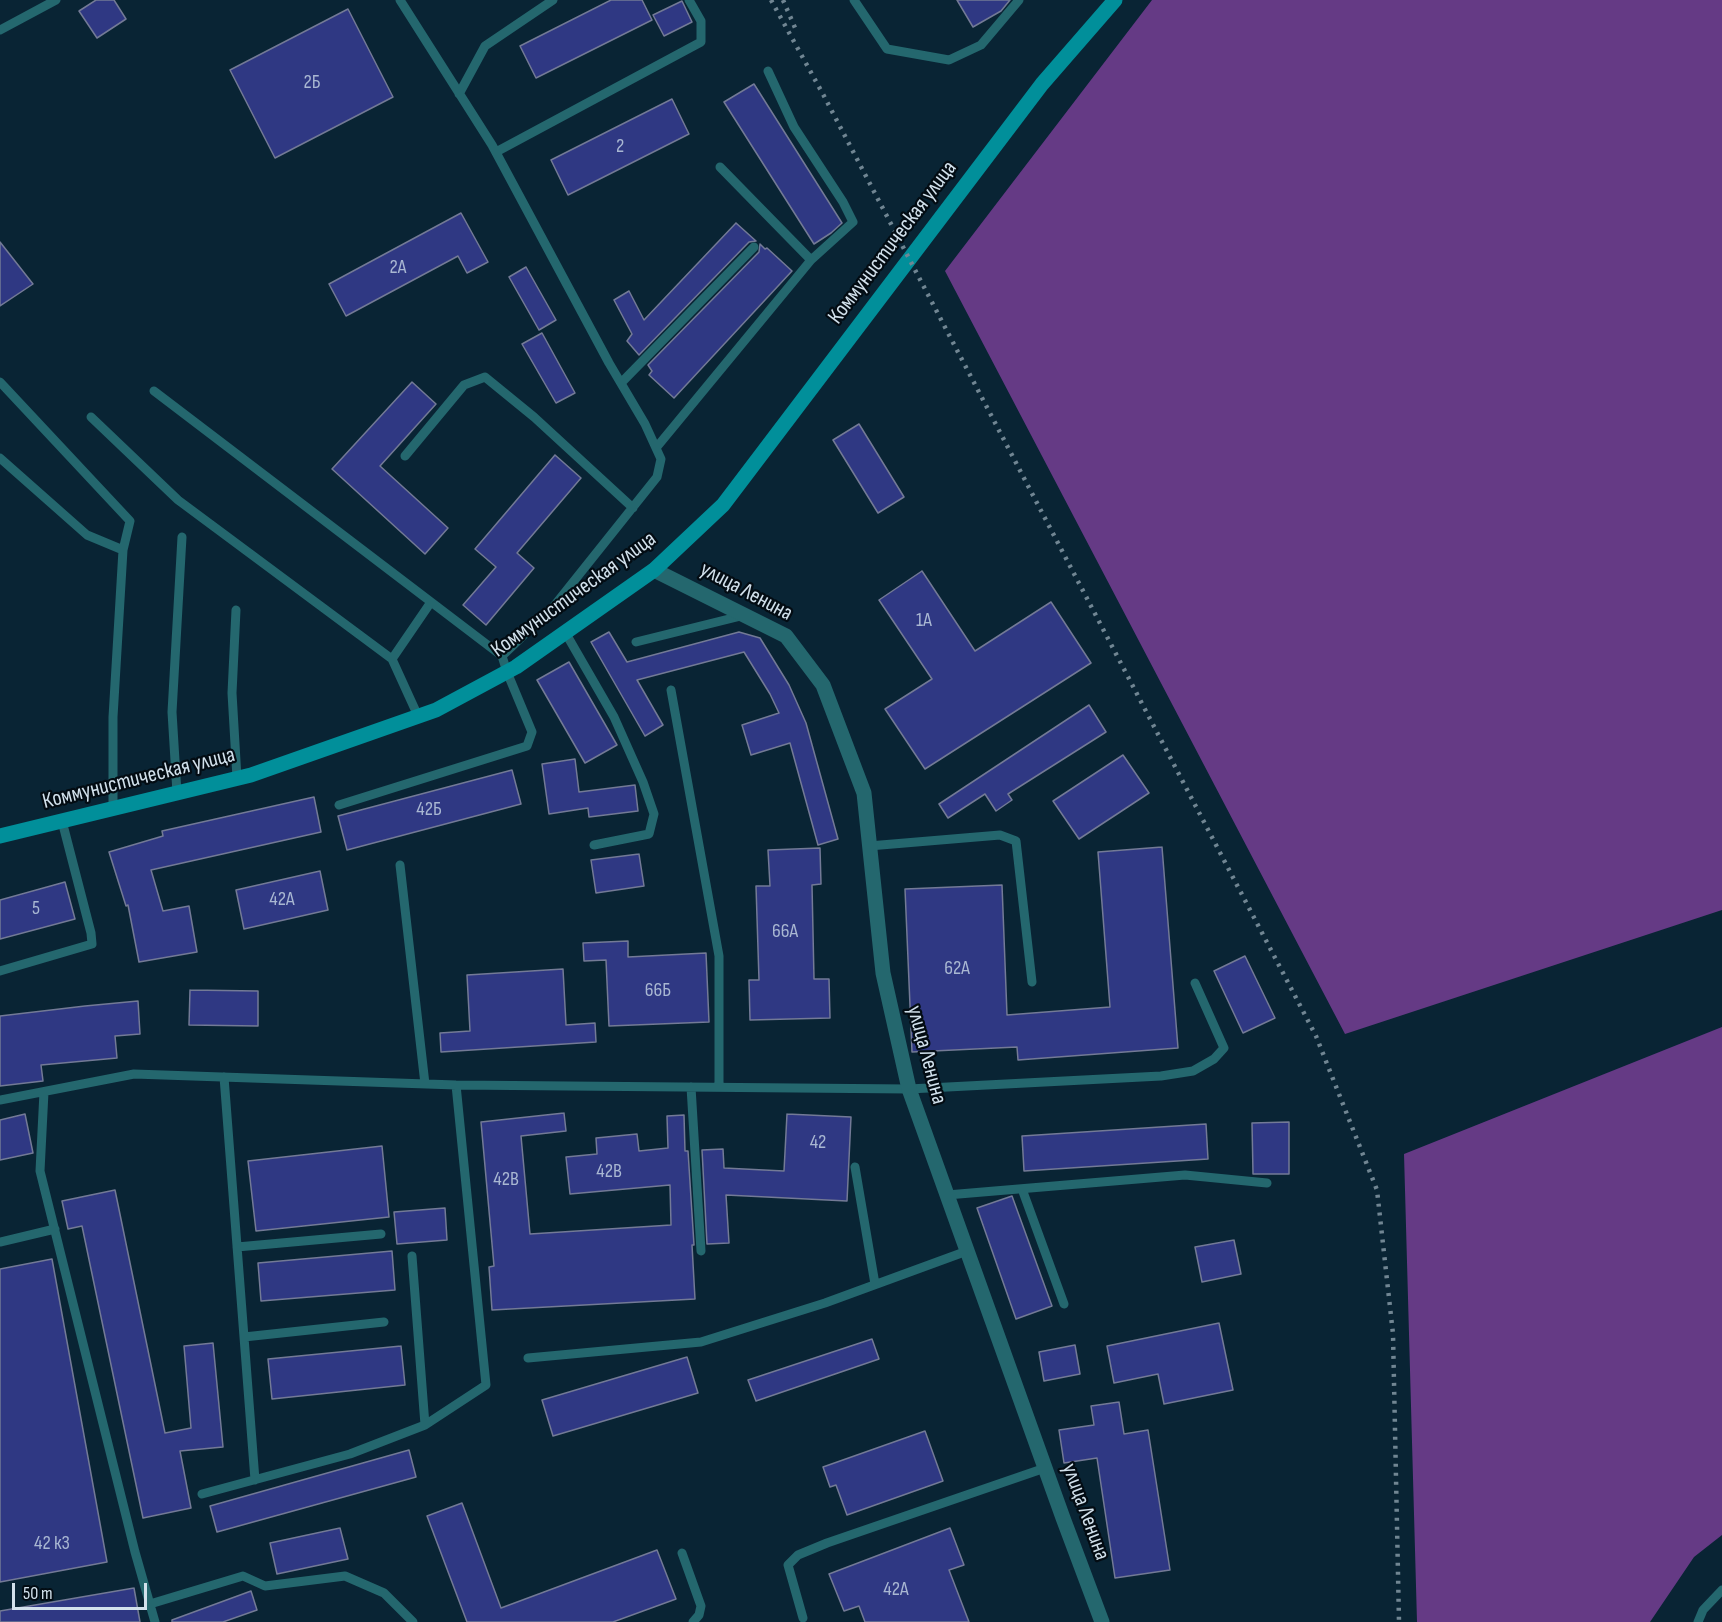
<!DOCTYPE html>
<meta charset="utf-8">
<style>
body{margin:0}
#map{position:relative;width:1722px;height:1622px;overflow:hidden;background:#092434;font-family:"Sofia Sans Condensed",sans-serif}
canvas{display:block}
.scale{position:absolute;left:12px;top:1583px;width:135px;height:27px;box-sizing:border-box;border:3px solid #d2e1ec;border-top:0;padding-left:8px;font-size:18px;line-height:21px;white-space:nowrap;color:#d2e1ec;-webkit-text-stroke:4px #030c13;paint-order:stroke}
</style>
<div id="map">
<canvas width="1722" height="1622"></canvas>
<div class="scale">50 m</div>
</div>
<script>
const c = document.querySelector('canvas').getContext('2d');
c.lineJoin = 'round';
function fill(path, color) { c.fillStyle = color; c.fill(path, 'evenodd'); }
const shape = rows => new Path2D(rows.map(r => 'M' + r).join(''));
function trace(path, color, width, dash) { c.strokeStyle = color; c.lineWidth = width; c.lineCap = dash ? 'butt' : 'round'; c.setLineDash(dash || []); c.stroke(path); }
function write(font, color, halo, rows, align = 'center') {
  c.font = font + ' "Sofia Sans Condensed",sans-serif'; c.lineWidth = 4.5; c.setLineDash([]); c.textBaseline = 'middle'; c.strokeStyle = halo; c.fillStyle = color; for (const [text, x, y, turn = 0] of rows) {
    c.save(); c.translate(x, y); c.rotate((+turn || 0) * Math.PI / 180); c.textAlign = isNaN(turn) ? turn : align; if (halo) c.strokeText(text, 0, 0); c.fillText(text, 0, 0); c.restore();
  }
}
fill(shape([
 [1152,0,1722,0,1722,910,1345,1034,945,271],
 [1722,1027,1722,1535,1694,1557,1650,1622,1417,1622,1404,1154]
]), '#653a85');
const building = shape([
 [96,0,114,0,126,19,97,38,79,11,96,0],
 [611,0,642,0,652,20,536,78,520,46,611,0],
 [957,0,1010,0,1001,11,973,27,957,0],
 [682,1,692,22,664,36,653,15,682,1],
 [348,9,393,97,275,158,230,70,348,9],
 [754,84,842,223,831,233,814,244,724,102,754,84],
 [672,99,689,134,568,195,551,160,672,99],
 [461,213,488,262,467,273,458,256,346,316,329,284,461,213],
 [736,223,756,241,749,242,639,355,627,341,632,334,614,300,629,291,644,320,736,223],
 [0,242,33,284,0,306,0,242],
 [760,244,765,249,767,248,792,271,674,398,649,375,652,371,648,365,759,252,760,244],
 [526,267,556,320,539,330,509,277,526,267],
 [542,333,575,393,556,403,522,344,542,333],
 [412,382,436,404,380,466,448,528,425,554,332,469,412,382],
 [859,424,904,497,878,513,833,440,859,424],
 [555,455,581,478,517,553,534,568,486,625,463,605,496,567,475,549,555,455],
 [922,571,975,651,1051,602,1091,663,925,769,885,709,932,679,879,600,922,571],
 [609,632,627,662,739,632,760,638,789,685,806,723,838,839,818,845,790,743,751,755,742,725,779,713,770,694,744,652,637,680,663,725,645,736,591,642,609,632],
 [569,662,617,745,585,763,537,680,569,662],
 [1089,705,1106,732,1008,794,1012,800,996,811,985,794,948,818,939,804,1089,705],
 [1123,755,1149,793,1079,839,1053,801,1123,755],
 [575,759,579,792,635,785,638,811,589,817,588,808,549,814,542,764,575,759],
 [512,770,521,804,347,850,338,816,512,770],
 [314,797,321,832,151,870,163,911,189,906,197,952,139,962,128,905,126,906,109,852,163,836,162,831,314,797],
 [1162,847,1178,1048,1018,1060,1017,1047,912,1052,905,889,1002,885,1007,1015,1110,1007,1098,852,1162,847],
 [820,848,821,884,812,885,814,979,829,979,830,1018,750,1020,749,980,759,980,756,886,770,886,768,850,820,848],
 [639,854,644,886,596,893,591,860,639,854],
 [320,871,328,910,244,929,236,890,320,871],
 [65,882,75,919,0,939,0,900,65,882],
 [628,941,628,957,706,953,709,1022,609,1026,606,960,584,961,583,943,628,941],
 [1245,956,1275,1018,1243,1033,1214,971,1245,956],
 [563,969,566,1025,595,1023,596,1042,441,1052,440,1033,470,1031,467,975,563,969],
 [190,990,258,991,258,1026,189,1025,190,990],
 [138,1001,140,1034,115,1036,117,1058,41,1065,43,1081,0,1086,0,1016,85,1006,138,1001],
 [564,1113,566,1131,521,1136,530,1234,671,1225,670,1185,570,1194,566,1157,597,1154,596,1138,637,1134,639,1151,668,1148,667,1116,684,1115,685,1151,688,1151,694,1245,692,1245,695,1299,492,1310,489,1267,494,1266,481,1122,564,1113],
 [25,1114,33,1153,0,1160,0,1120,25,1114],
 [787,1114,851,1117,847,1201,726,1195,729,1243,707,1244,702,1150,723,1149,724,1168,784,1171,787,1114],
 [1289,1122,1289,1174,1253,1174,1252,1123,1289,1122],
 [1206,1124,1208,1159,1024,1171,1022,1136,1206,1124],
 [382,1146,389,1217,256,1231,248,1161,382,1146],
 [115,1190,165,1433,191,1428,184,1346,213,1343,223,1447,180,1451,191,1508,143,1518,82,1226,68,1229,62,1201,115,1190],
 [1012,1196,1052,1306,1016,1319,977,1208,1012,1196],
 [445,1208,447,1240,397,1244,394,1212,445,1208],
 [1234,1240,1241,1274,1202,1282,1195,1247,1234,1240],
 [392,1251,395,1290,261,1301,258,1263,392,1251],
 [52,1259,107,1562,0,1582,0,1269,52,1259],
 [1219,1323,1233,1390,1164,1404,1158,1374,1114,1383,1107,1346,1219,1323],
 [872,1339,879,1359,756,1401,748,1380,872,1339],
 [1075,1345,1080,1374,1044,1381,1039,1352,1075,1345],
 [401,1346,405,1385,272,1399,268,1359,401,1346],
 [687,1357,698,1393,553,1436,542,1400,687,1357],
 [1119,1402,1124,1434,1148,1430,1170,1570,1115,1578,1097,1458,1064,1463,1059,1430,1094,1425,1091,1406,1119,1402],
 [925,1431,943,1481,847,1515,836,1485,830,1487,823,1467,925,1431],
 [409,1450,416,1477,217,1532,210,1506,409,1450],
 [462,1503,501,1608,657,1550,676,1599,613,1622,467,1622,427,1516,462,1503],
 [340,1528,348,1559,277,1574,270,1543,340,1528],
 [950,1528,964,1565,949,1570,969,1622,865,1622,859,1606,844,1611,829,1574,950,1528],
 [134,1588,140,1622,0,1622,0,1611,134,1588],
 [251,1591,257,1610,223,1622,172,1622,172,1620,251,1591]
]);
fill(building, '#2f3883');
trace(building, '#737a96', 1.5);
trace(shape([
 [854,0,887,49,949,60,981,45,1019,0],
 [0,30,56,0],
 [459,94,485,46,553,0],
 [496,152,701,42,701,21,689,0],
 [720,167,811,260],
 [0,382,130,521,123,550,113,717,113,808],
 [621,383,754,247],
 [154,391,502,656],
 [91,417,178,500,392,659,418,716],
 [656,448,811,260,853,222,843,202,794,127,768,71],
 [405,456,464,385,485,377,534,417,633,508],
 [0,458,87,535,123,550],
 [236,610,232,693,237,778],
 [565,632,614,717,643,782,654,814,649,834,594,845],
 [636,642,745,615],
 [392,659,431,602],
 [671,690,719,956,719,1087],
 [177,793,172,712,182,537],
 [339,805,527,746,532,732,507,672,502,656,554,606,657,477,661,459,645,424,609,363,492,145,400,0],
 [869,846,1000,835,1016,841,1032,982],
 [400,865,425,1084],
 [0,971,92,944,91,933,62,821],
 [224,1077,255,1480],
 [691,1087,701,1251],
 [44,1092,40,1171,135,1552,155,1622],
 [0,1100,134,1074,456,1085,909,1089,1161,1076,1193,1071,1214,1059,1224,1048,1195,983],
 [855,1167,875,1284],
 [1022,1189,1064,1304],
 [947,1195,1185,1175,1267,1183],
 [0,1242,55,1229],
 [237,1247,381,1234],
 [412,1256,425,1425],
 [244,1337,384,1322],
 [528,1358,701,1342,825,1303,967,1251],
 [202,1494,350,1454,425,1425,486,1385,456,1085],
 [682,1553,701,1606,699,1615,693,1622],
 [150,1604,243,1576,265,1586,345,1576,384,1593,413,1622],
 [803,1618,788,1565,798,1555,827,1543,1045,1468],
 [1698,1622,1703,1610,1722,1590]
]), '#24676e', 9);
trace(shape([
 [654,570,786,636,823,685,864,793,883,973,909,1089,1063,1518,1102,1622]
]), '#24676e', 15);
trace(shape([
 [0,836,251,775,436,710,516,667,654,570,723,505,1042,84,1115,0]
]), '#018f9a', 15);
trace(shape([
 [771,0,824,96,1316,1036,1377,1190,1393,1334,1399,1622],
 [783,0,796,30]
]), '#718693', 4.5, [3, 6]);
write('20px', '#a9b7d2', null, [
 ["2Б",312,83],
 ["2",620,147],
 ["2А",398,268],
 ["1А",924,621],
 ["42Б",429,810],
 ["42А",282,900],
 ["5",36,909],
 ["66А",785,932],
 ["62А",957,969],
 ["66Б",658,991],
 ["42",818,1143],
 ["42В",609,1172],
 ["42В",506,1180],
 ["42 к3",52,1544],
 ["42А",896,1590]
]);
write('22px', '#d2e1ec', '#030c13', [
 ["Коммунистическая улица",893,243,-53],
 ["улица Ленина",746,592,28],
 ["Коммунистическая улица",574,595,-36],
 ["Коммунистическая улица",139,779,-14],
 ["улица Ленина",926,1055,75],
 ["улица Ленина",1085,1512,70]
]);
</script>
